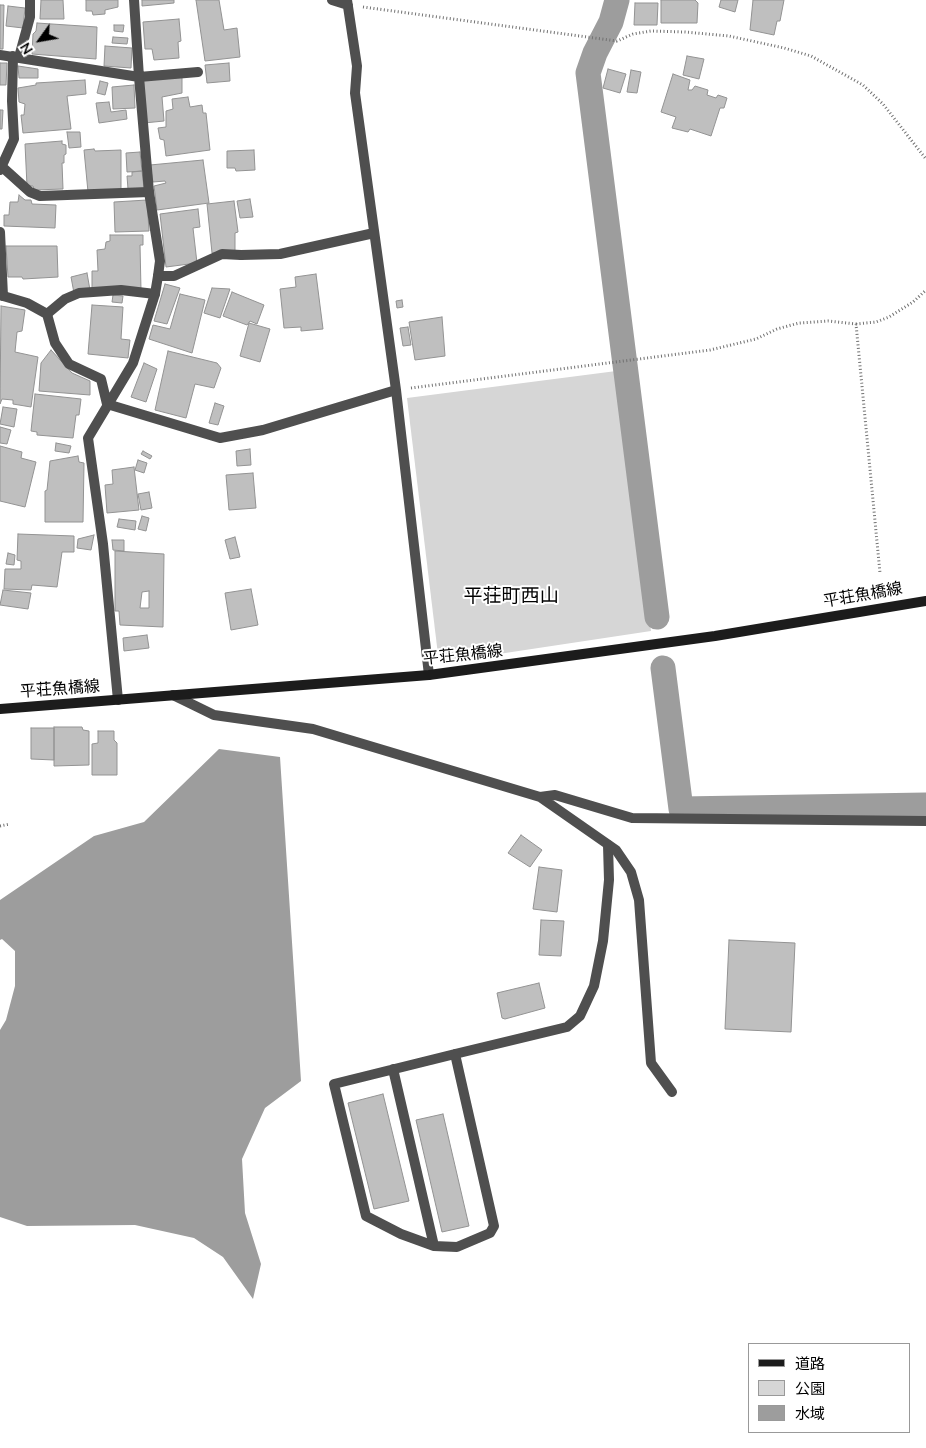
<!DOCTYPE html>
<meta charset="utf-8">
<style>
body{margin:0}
#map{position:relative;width:926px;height:1448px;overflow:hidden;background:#fff;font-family:"Nunito Sans","Noto Sans JP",sans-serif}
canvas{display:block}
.legend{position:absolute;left:748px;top:1343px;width:162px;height:90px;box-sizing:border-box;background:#fff;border:1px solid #999;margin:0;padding:6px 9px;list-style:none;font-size:15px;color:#000}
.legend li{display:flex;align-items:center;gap:10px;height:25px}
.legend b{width:25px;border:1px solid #999}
.north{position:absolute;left:15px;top:15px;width:50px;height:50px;-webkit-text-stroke:4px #fff;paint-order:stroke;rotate:238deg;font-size:14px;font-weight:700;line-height:20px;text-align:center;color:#000}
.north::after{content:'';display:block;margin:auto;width:18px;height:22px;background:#000;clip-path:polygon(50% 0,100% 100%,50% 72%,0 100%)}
</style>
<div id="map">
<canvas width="926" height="1448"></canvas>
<ul class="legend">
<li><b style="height:6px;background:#1c1c1c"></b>道路</li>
<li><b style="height:14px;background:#d6d6d6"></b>公園</li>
<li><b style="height:14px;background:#9d9d9d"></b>水域</li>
</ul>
<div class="north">N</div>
</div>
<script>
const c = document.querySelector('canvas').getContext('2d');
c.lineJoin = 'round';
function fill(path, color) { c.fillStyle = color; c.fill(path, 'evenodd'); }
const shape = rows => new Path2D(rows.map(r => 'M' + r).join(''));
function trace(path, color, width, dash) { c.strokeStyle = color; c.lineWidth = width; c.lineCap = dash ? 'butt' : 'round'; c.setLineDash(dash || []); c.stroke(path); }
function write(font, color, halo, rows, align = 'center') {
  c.font = font + ' "Nunito Sans","Noto Sans JP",sans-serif'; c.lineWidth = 4; c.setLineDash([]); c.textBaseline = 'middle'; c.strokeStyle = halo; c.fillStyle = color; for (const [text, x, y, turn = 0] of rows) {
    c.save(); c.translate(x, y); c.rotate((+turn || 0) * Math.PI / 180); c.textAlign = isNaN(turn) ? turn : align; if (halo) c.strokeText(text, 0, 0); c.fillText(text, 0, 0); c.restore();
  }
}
fill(shape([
 [624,370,651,631,439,663,407,398]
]), '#d6d6d6');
fill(shape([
 [219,749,280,757,301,1081,265,1108,242,1159,245,1213,261,1264,253,1299,223,1257,194,1238,135,1225,27,1226,0,1217,0,1030,6,1020,15,986,15,951,2,939,0,940,0,900,94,836,144,822]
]), '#9d9d9d');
trace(shape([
 [617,0,611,22,595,53,588,73,657,617],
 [663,668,681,809,926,805]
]), '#9d9d9d', 25);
const building = shape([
 [41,0,63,0,64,19,40,19,41,0],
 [86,0,118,0,118,7,105,10,105,14,93,15,92,11,86,11,86,0],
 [142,0,174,0,174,3,142,6,142,0],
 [196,0,219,0,224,30,237,28,240,57,205,61,196,0],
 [661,0,695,0,698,3,697,23,661,23,661,0],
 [721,0,738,0,735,12,719,7,721,0],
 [753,0,784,0,780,21,777,21,774,35,750,30,753,0],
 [635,3,658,3,657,25,634,25,635,3],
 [0,5,4,5,3,49,0,49,0,5],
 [8,6,25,8,23,28,6,26,8,6],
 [179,19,181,41,178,42,179,58,154,60,152,49,145,49,143,22,179,19],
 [37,23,97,27,96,59,32,54,33,34,36,31,37,23],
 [114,25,124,25,123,32,114,31,114,25],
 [113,37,128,38,127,44,112,43,113,37],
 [105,46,132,48,131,68,104,66,105,46],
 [687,56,704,59,699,79,683,75,687,56],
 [0,63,7,63,6,85,0,85,0,63],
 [229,63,230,81,207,83,205,65,229,63],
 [18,66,38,69,38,78,19,78,18,66],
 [608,69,626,74,620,93,603,88,608,69],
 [631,70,641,72,637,93,627,92,631,70],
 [673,74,690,80,688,90,692,90,695,86,708,90,707,95,716,98,718,95,727,98,724,108,720,108,711,136,690,129,688,132,672,128,676,117,661,112,673,74],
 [182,76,182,93,162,97,164,121,144,123,142,77,182,76],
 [85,80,86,94,67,96,71,129,23,133,21,115,24,115,25,104,19,102,18,88,36,85,36,83,85,80],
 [100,81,108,83,105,95,97,93,100,81],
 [134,85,135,108,113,109,112,87,134,85],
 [188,97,190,107,202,105,203,113,206,113,210,150,166,156,164,140,160,139,158,128,166,127,166,111,173,109,172,99,188,97],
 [109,102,111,112,126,110,127,119,99,123,96,103,109,102],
 [0,110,3,110,2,129,0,129,0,110],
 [67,132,80,132,81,147,69,148,67,132],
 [62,141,62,144,66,145,66,154,64,155,64,163,62,163,63,189,34,190,33,186,27,186,25,144,62,141],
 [94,149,95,151,121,150,121,190,88,192,84,150,94,149],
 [254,150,255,170,236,171,235,168,227,168,227,151,254,150],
 [140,152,142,171,127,172,126,153,140,152],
 [203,160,209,203,157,210,154,186,166,183,165,181,153,182,150,165,203,160],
 [142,171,144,188,128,189,127,176,132,176,132,172,142,171],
 [19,195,25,200,31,200,32,204,56,205,55,228,4,226,4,215,9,215,10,202,18,202,19,195],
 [250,199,253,217,240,218,237,201,250,199],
 [147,200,149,231,115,232,114,202,147,200],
 [234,201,238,232,235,233,235,251,212,253,207,204,234,201],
 [198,209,200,227,193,228,197,263,166,267,160,214,198,209],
 [110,235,143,235,143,245,140,245,141,290,92,288,92,271,98,271,97,250,105,249,106,242,110,241,110,235],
 [6,246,57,246,58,277,23,279,22,277,8,277,6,246],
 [87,273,90,290,74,293,71,277,87,273],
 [316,274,323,329,301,331,301,327,284,328,280,289,296,287,295,277,316,274],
 [165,284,180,288,167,324,154,321,165,284],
 [212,288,230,289,220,318,204,313,212,288],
 [232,292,264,305,257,324,250,321,247,325,223,316,232,292],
 [180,294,205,300,192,353,149,339,153,325,170,329,180,294],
 [113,295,123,296,122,303,112,302,113,295],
 [402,300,403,307,397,308,396,301,402,300],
 [92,305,123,307,121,339,130,340,128,358,88,354,92,305],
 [1,306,25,310,22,331,17,332,15,352,38,357,31,407,13,404,13,400,2,399,0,404,1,306],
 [442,317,445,356,415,360,409,322,442,317],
 [249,323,270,329,260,362,240,356,249,323],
 [408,327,411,345,403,346,400,328,408,327],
 [51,350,72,373,90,381,90,395,39,391,41,363,51,350],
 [168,351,217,363,221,368,214,388,195,384,186,418,155,410,168,351],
 [144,363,157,369,146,402,131,397,144,363],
 [35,394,81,399,79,415,76,415,73,438,37,435,37,432,31,431,35,394],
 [215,403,224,406,218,425,209,423,215,403],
 [3,407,17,409,14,427,0,424,3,407],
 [0,427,11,430,7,444,0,443,0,427],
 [56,443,71,446,69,453,55,451,56,443],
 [0,446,22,452,21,458,36,462,25,507,0,501,0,446],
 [250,449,251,465,237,466,236,451,250,449],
 [143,451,152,456,150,459,141,454,143,451],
 [78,456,79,462,84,463,83,522,45,522,45,491,47,490,50,461,78,456],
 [138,460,147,463,144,473,135,470,138,460],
 [134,467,139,510,107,513,105,485,113,484,112,470,134,467],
 [253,473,256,508,229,510,226,475,253,473],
 [149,492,152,508,141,510,138,494,149,492],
 [142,516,149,518,146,531,138,529,142,516],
 [119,519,136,521,135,530,117,527,119,519],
 [18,534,74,536,74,552,62,552,57,587,32,585,31,590,4,589,5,569,21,569,21,561,17,560,18,534],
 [94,535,91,550,77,548,78,539,94,535],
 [235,537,240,557,230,559,225,540,235,537],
 [112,540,124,540,124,551,113,550,112,540],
 [115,551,164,554,163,627,120,625,119,611,115,611,115,551],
 [149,591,149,608,140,608,142,592,149,591],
 [8,553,15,555,14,565,6,564,8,553],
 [251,589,258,625,231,630,225,593,251,589],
 [3,590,31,593,28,609,0,605,3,590],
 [147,635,149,648,124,651,123,638,147,635],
 [54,727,82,727,83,730,89,731,89,765,54,766,54,727],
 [31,728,54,728,54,760,31,759,31,728],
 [98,731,114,731,114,740,117,743,117,775,92,775,92,744,98,743,98,731],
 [521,835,542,850,530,867,508,853,521,835],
 [539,867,562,870,557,912,533,909,539,867],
 [541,920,564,921,561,956,539,955,541,920],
 [729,940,795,943,791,1032,725,1029,729,940],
 [539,983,545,1008,505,1019,502,1018,497,993,539,983],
 [383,1094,409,1201,374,1209,348,1103,383,1094],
 [443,1114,469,1226,442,1232,416,1120,443,1114]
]);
fill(building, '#bfbfbf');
trace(building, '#939393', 1);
trace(shape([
 [363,7,617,41,633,34,651,31,685,32,729,36,784,48,811,56,863,85,883,104,926,159],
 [856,324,876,322,889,317,913,302,926,290],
 [411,388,710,350,756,339,777,329,799,323,828,321,856,324,880,573],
 [0,826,10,824]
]), '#717171', 3, [1, 2.5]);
trace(shape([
 [134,0,139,77,198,72],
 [19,57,30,17,30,0],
 [0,165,30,192,40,196,149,192],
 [0,170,14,139,12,101,13,56],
 [0,232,3,296],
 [158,276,174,276,222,254,241,255],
 [47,314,65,299,79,293,121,290,155,294],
 [455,1054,494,1226,490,1233,457,1247,434,1246,401,1234,366,1216,334,1084,455,1054,567,1027,580,1016,594,986,603,941,609,880,608,845],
 [393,1069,434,1246]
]), '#4f4f4f', 10);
trace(shape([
 [332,0,348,5],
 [347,0,357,66,355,93,396,390,429,675],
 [0,55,139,77,149,192,160,261,158,276,155,294,133,363,88,438,103,544,118,700],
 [241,255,280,254,374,233],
 [0,295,27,303,47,314,55,343,69,364,101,379,107,404,220,438,263,430,396,390],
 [173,695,214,715,313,729,540,797,616,850,631,872,639,900,651,1063,672,1092],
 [540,797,555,795,632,818,926,821]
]), '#4f4f4f', 10);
trace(shape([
 [0,709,429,675,715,636,926,601]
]), '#1c1c1c', 10);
write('16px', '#000', '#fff', [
 ["平荘魚橋線",863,596,-10],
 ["平荘魚橋線",463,656,-6],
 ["平荘魚橋線",60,690,-4]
]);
write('19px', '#000', '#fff', [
 ["平荘町西山",511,597]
]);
</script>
